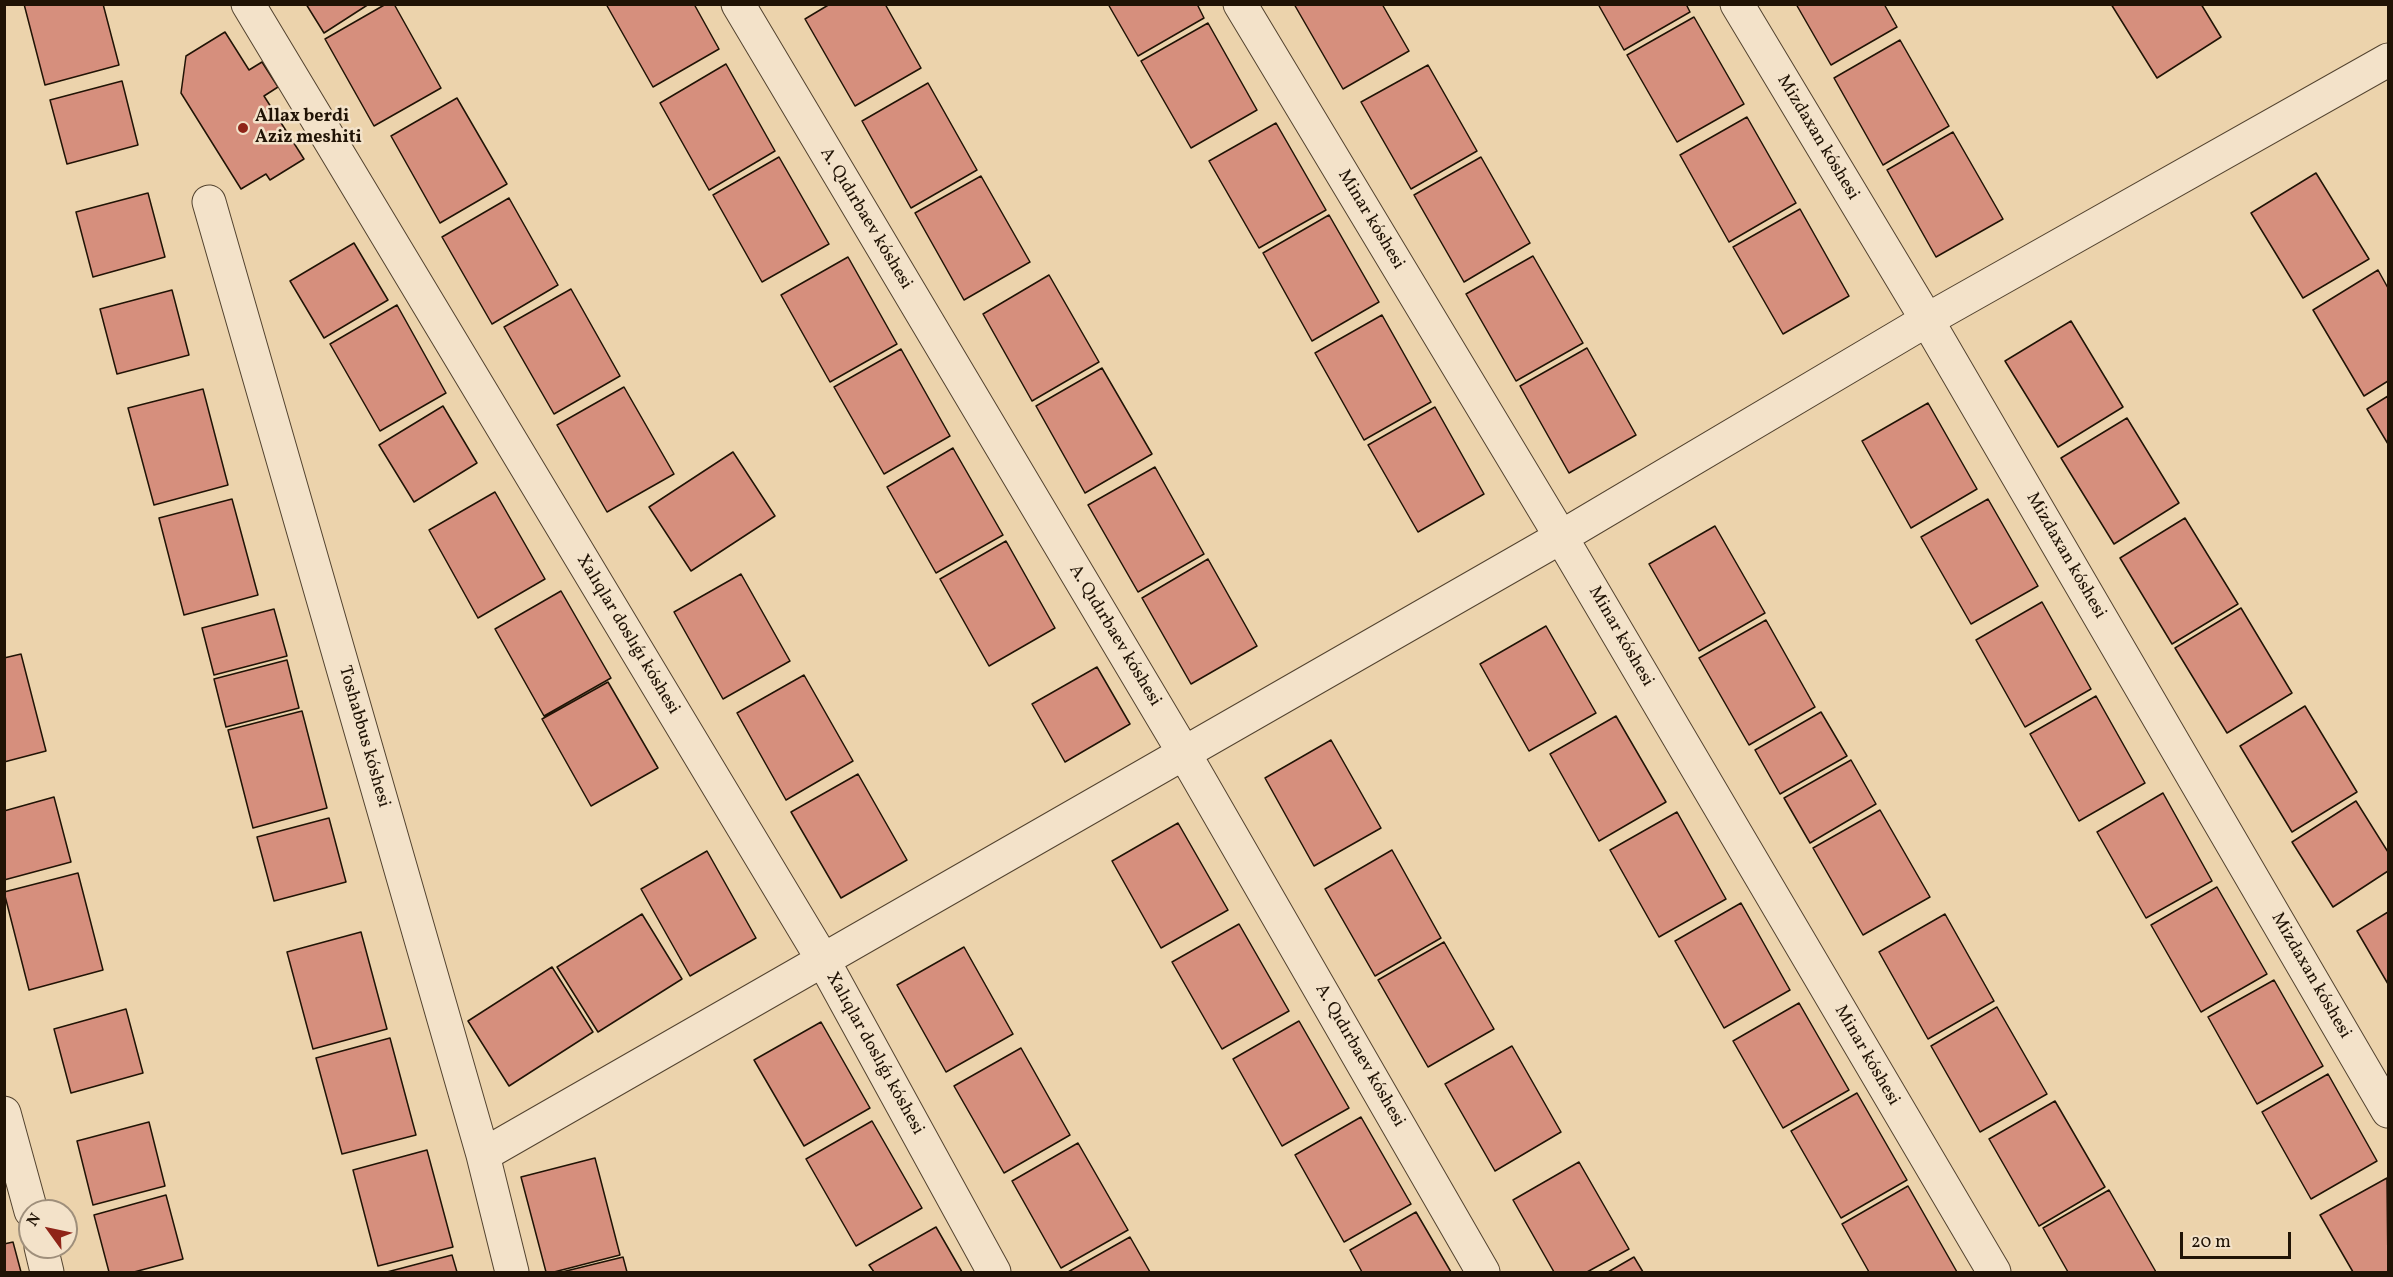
<!DOCTYPE html>
<meta charset="utf-8">
<style>
body{margin:0}
#map{position:relative;width:2393px;height:1277px;overflow:hidden;background:#ecd3ac;font-family:Vollkorn,serif}
canvas{display:block}
.frame{position:absolute;inset:0;border:6px solid #201305;pointer-events:none}
.north{position:absolute;left:18px;top:1199px;width:60px;height:60px;box-sizing:border-box;background:#f3e2c9;border:2px solid #9f8f7b;border-radius:50%;rotate:303deg;font-size:16px;font-weight:700;line-height:24px;text-align:center;color:#201305}
.north::after{content:'';display:block;margin:auto;width:21px;height:27px;background:#8f2418;clip-path:polygon(50% 0,100% 100%,50% 72%,0 100%)}
.scale{position:absolute;left:2180px;top:1232px;width:111px;height:27px;box-sizing:border-box;border:3px solid #201305;border-top:0;padding-left:8px;font-size:18px;line-height:21px;white-space:nowrap;color:#201305;-webkit-text-stroke:4px #f3e2c9;paint-order:stroke}
</style>
<div id="map">
<canvas width="2393" height="1277"></canvas>
<div class="frame"></div>
<div class="north">N</div>
<div class="scale">20 m</div>
</div>
<script>
const c = document.querySelector('canvas').getContext('2d');
c.lineJoin = 'round';
function fill(path, color) { c.fillStyle = color; c.fill(path, 'evenodd'); }
const shape = rows => new Path2D(rows.map(r => 'M' + r).join(''));
function trace(path, color, width, dash) { c.strokeStyle = color; c.lineWidth = width; c.lineCap = dash ? 'butt' : 'round'; c.setLineDash(dash || []); c.stroke(path); }
function write(font, color, halo, rows, align = 'center') {
  c.font = font + ' Vollkorn,serif'; c.lineWidth = 5; c.setLineDash([]); c.textBaseline = 'middle'; c.strokeStyle = halo; c.fillStyle = color; for (const [text, x, y, turn = 0] of rows) {
    c.save(); c.translate(x, y); c.rotate((+turn || 0) * Math.PI / 180); c.textAlign = isNaN(turn) ? turn : align; if (halo) c.strokeText(text, 0, 0); c.fillText(text, 0, 0); c.restore();
  }
}
const building = shape([
 [24,4,103,4,119,65,45,85,24,4],
 [306,4,369,4,324,33,306,4],
 [386,4,394,4,441,88,374,126,325,39,386,4],
 [606,4,694,4,719,49,653,87,606,4],
 [830,4,885,4,921,68,855,106,805,19,830,4],
 [1108,4,1197,4,1204,18,1138,56,1108,4],
 [1294,4,1382,4,1409,51,1343,89,1294,4],
 [1598,4,1686,4,1690,12,1624,50,1598,4],
 [1796,4,1884,4,1897,27,1831,65,1796,4],
 [2111,4,2201,4,2221,37,2157,78,2111,4],
 [1694,17,1744,104,1677,142,1627,55,1694,17],
 [1208,23,1257,110,1191,148,1141,61,1208,23],
 [225,32,249,70,262,62,278,87,264,96,304,159,270,180,266,174,241,189,181,93,186,56,225,32],
 [1900,40,1949,126,1883,165,1834,78,1900,40],
 [726,64,775,151,709,190,660,103,726,64],
 [1428,65,1477,151,1411,189,1361,102,1428,65],
 [122,81,138,145,67,164,50,100,122,81],
 [928,83,977,170,911,208,862,121,928,83],
 [457,98,507,184,440,223,391,136,457,98],
 [1747,117,1796,203,1729,242,1680,155,1747,117],
 [1276,123,1326,210,1259,248,1209,161,1276,123],
 [1953,132,2003,219,1936,257,1887,170,1953,132],
 [779,157,829,244,762,282,713,195,779,157],
 [1481,157,1530,243,1464,282,1414,195,1481,157],
 [2316,173,2369,259,2303,298,2251,213,2316,173],
 [981,176,1030,262,964,300,915,213,981,176],
 [148,193,165,257,93,277,76,212,148,193],
 [509,198,558,285,492,324,442,237,509,198],
 [1800,209,1849,296,1783,334,1733,247,1800,209],
 [1329,215,1379,302,1312,341,1263,253,1329,215],
 [354,243,388,300,324,338,290,281,354,243],
 [1533,256,1583,343,1516,381,1466,294,1533,256],
 [848,257,897,344,830,382,781,295,848,257],
 [2378,270,2388,288,2388,381,2364,396,2313,310,2378,270],
 [1049,275,1099,362,1032,401,983,314,1049,275],
 [571,289,620,376,554,414,504,327,571,289],
 [172,290,189,355,117,374,100,309,172,290],
 [397,305,446,393,380,431,330,344,397,305],
 [1382,315,1431,402,1364,440,1315,353,1382,315],
 [2071,321,2123,407,2058,447,2005,361,2071,321],
 [1587,348,1636,435,1569,473,1520,386,1587,348],
 [901,349,950,436,884,474,834,387,901,349],
 [1102,368,1152,454,1085,493,1036,406,1102,368],
 [624,387,674,474,607,512,557,425,624,387],
 [203,389,228,485,154,505,128,408,203,389],
 [2388,396,2388,444,2367,409,2388,396],
 [1928,403,1977,489,1911,528,1862,441,1928,403],
 [443,406,477,463,414,502,379,445,443,406],
 [1435,407,1484,494,1418,532,1368,445,1435,407],
 [2127,418,2179,503,2114,544,2061,458,2127,418],
 [953,448,1003,535,936,573,887,487,953,448],
 [733,452,775,516,691,571,649,507,733,452],
 [1155,467,1204,554,1138,592,1088,505,1155,467],
 [495,492,545,579,478,618,429,530,495,492],
 [232,499,258,595,184,615,159,518,232,499],
 [1988,499,2038,586,1971,624,1921,537,1988,499],
 [2185,518,2238,604,2172,644,2120,558,2185,518],
 [1715,526,1765,613,1699,651,1649,564,1715,526],
 [1006,541,1055,628,989,666,940,579,1006,541],
 [1208,559,1257,646,1191,684,1142,598,1208,559],
 [741,574,790,661,723,699,674,612,741,574],
 [561,591,611,678,544,716,495,629,561,591],
 [2042,602,2091,689,2025,727,1976,640,2042,602],
 [2241,608,2292,693,2227,733,2175,648,2241,608],
 [274,609,287,656,214,675,202,628,274,609],
 [1766,620,1815,707,1749,745,1699,658,1766,620],
 [1546,626,1596,713,1529,751,1480,664,1546,626],
 [21,654,46,751,4,762,4,658,21,654],
 [287,660,299,708,226,727,214,679,287,660],
 [1097,667,1130,724,1065,762,1032,704,1097,667],
 [804,675,853,761,786,800,737,713,804,675],
 [608,682,658,768,591,806,542,719,608,682],
 [2096,696,2145,783,2079,821,2030,734,2096,696],
 [2305,706,2357,792,2292,832,2240,746,2305,706],
 [302,711,327,808,253,828,228,730,302,711],
 [1821,712,1847,756,1780,794,1755,750,1821,712],
 [1616,716,1666,802,1599,841,1550,754,1616,716],
 [1331,740,1381,828,1314,866,1265,778,1331,740],
 [1851,760,1876,804,1810,843,1784,798,1851,760],
 [858,774,907,860,841,898,791,812,858,774],
 [2163,793,2212,881,2146,918,2097,832,2163,793],
 [54,797,71,862,4,880,4,811,54,797],
 [2356,801,2388,852,2388,871,2333,907,2292,842,2356,801],
 [1880,810,1930,897,1863,935,1813,848,1880,810],
 [1677,812,1726,899,1659,937,1610,850,1677,812],
 [329,818,346,882,274,901,257,837,329,818],
 [1178,823,1228,910,1161,948,1112,861,1178,823],
 [1392,850,1441,938,1375,976,1325,889,1392,850],
 [707,851,756,938,690,976,641,889,707,851],
 [78,873,103,970,29,990,4,892,78,873],
 [2217,887,2267,974,2201,1012,2151,925,2217,887],
 [1741,903,1790,990,1724,1028,1675,941,1741,903],
 [2388,912,2388,984,2357,931,2388,912],
 [642,914,682,979,598,1032,557,967,642,914],
 [1945,914,1994,1001,1928,1039,1879,952,1945,914],
 [1239,924,1289,1011,1222,1049,1172,962,1239,924],
 [361,932,387,1029,313,1049,287,952,361,932],
 [1444,942,1494,1029,1428,1067,1378,980,1444,942],
 [964,947,1013,1034,946,1072,897,985,964,947],
 [552,967,593,1032,509,1086,468,1021,552,967],
 [2274,980,2323,1066,2257,1104,2208,1017,2274,980],
 [1799,1003,1849,1090,1783,1128,1733,1041,1799,1003],
 [1997,1007,2047,1094,1980,1132,1931,1046,1997,1007],
 [126,1009,143,1073,71,1093,54,1029,126,1009],
 [1299,1021,1349,1108,1282,1146,1233,1059,1299,1021],
 [821,1022,870,1108,804,1146,754,1060,821,1022],
 [390,1038,416,1135,342,1154,316,1058,390,1038],
 [1512,1046,1561,1132,1495,1171,1445,1084,1512,1046],
 [1021,1048,1070,1135,1004,1173,954,1086,1021,1048],
 [2328,1074,2377,1161,2311,1199,2262,1112,2328,1074],
 [1857,1093,1907,1180,1841,1218,1791,1131,1857,1093],
 [2055,1101,2105,1187,2039,1226,1989,1139,2055,1101],
 [1361,1117,1411,1204,1344,1242,1295,1155,1361,1117],
 [872,1121,922,1208,856,1246,806,1159,872,1121],
 [149,1122,165,1186,93,1205,77,1141,149,1122],
 [1078,1143,1128,1230,1061,1268,1012,1181,1078,1143],
 [427,1150,453,1247,378,1266,353,1170,427,1150],
 [595,1158,620,1255,554,1272,546,1272,521,1177,595,1158],
 [1579,1162,1629,1249,1587,1272,1554,1272,1513,1200,1579,1162],
 [2387,1178,2388,1272,2353,1272,2320,1215,2387,1178],
 [1908,1186,1957,1272,1869,1272,1842,1224,1908,1186],
 [2109,1190,2156,1272,2068,1272,2043,1228,2109,1190],
 [166,1195,183,1259,134,1272,109,1272,94,1215,166,1195],
 [1416,1212,1451,1272,1362,1272,1350,1250,1416,1212],
 [936,1227,962,1272,874,1272,869,1265,936,1227],
 [1130,1237,1150,1272,1068,1272,1130,1237],
 [13,1242,21,1272,4,1272,4,1244,13,1242],
 [452,1255,457,1272,387,1272,452,1255],
 [623,1257,627,1272,562,1272,623,1257],
 [1634,1257,1643,1272,1608,1272,1634,1257]
]);
fill(building, '#d68f7d');
trace(building, '#201305', 1.5);
const minor = shape([
 [248,4,823,960,994,1272],
 [738,4,1184,753,1483,1272],
 [1240,4,1561,537,1994,1272],
 [1737,4,1927,320,2388,1111],
 [209,202,483,1155,512,1272],
 [4,1113,31,1211],
 [483,1155,1561,537,1927,320,2388,60],
 [41,1247,47,1272]
]);
trace(minor, '#53432f', 35);
trace(minor, '#f3e2c9', 33);
for (const [x, y, r, color] of [
 [243,128,6,"#8f2418"]
]) { const dot = new Path2D(); dot.arc(x, y, r, 0, 2 * Math.PI); c.fillStyle = color; c.fill(dot); trace(dot, '#f3e2c9', 2); }
write('bold 18px', '#201305', '#f3e2c9', [
 ["Allax berdi",255,118],
 ["Aziz meshiti",255,139]
], 'left');
write('18px', '#201305', '#f3e2c9', [
 ["Mizdaxan kóshesi",1817,138,59],
 ["A. Qıdırbaev kóshesi",865,219,59],
 ["Minar kóshesi",1370,220,59],
 ["Mizdaxan kóshesi",2065,556,60],
 ["Xalıqlar doslıǵı kóshesi",627,635,59],
 ["A. Qıdırbaev kóshesi",1114,636,59],
 ["Minar kóshesi",1620,637,60],
 ["Toshabbus kóshesi",363,737,74],
 ["Mizdaxan kóshesi",2310,976,60],
 ["Xalıqlar doslıǵı kóshesi",874,1054,61],
 ["A. Qıdırbaev kóshesi",1359,1056,60],
 ["Minar kóshesi",1866,1056,60]
]);
</script>
